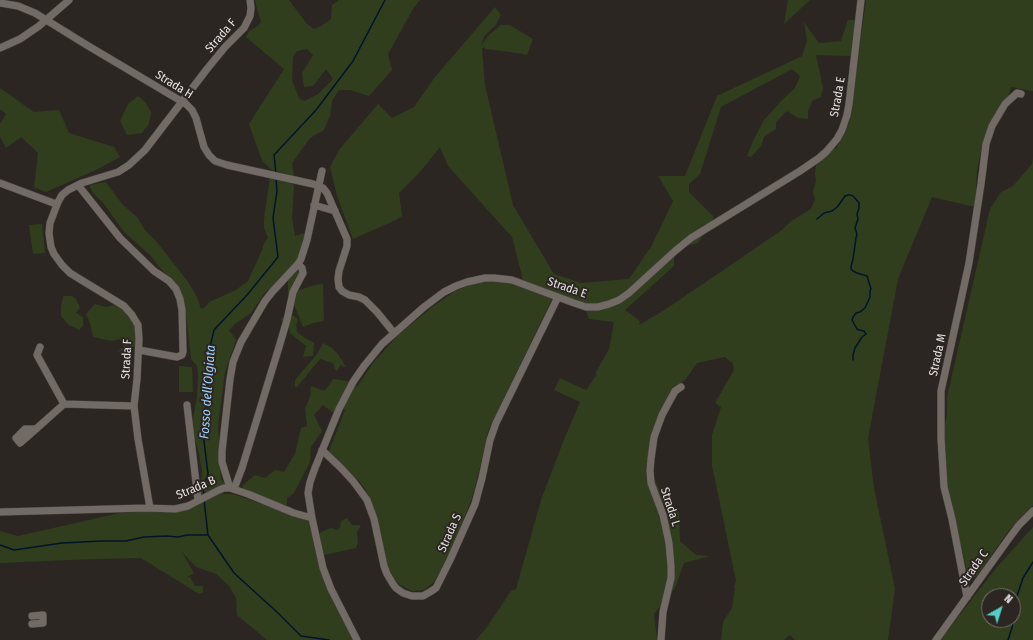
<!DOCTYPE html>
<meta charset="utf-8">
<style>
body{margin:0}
#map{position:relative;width:1033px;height:640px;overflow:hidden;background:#2c2622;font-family:"Fira Sans Condensed",sans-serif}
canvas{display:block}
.north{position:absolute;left:981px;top:588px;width:40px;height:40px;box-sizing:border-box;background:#2c2622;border:1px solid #76716e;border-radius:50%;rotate:39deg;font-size:11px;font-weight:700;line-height:16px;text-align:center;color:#e5e1df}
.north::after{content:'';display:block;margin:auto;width:14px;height:18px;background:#55cec5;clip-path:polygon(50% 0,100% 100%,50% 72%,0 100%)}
</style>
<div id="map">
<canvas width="1033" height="640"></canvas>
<div class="north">N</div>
</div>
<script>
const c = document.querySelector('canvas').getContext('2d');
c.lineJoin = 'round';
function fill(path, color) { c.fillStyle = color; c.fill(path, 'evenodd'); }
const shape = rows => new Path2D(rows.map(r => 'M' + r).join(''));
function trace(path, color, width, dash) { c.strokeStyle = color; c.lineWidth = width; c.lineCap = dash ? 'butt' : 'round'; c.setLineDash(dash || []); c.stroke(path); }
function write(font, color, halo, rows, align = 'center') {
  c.font = font + ' "Fira Sans Condensed",sans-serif'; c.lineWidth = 4; c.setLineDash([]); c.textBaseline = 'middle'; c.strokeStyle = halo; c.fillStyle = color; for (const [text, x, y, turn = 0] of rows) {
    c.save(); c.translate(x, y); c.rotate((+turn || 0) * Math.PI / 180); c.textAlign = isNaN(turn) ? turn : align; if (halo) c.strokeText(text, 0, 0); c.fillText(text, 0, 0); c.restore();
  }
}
fill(shape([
 [255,0,289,0,307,24,314,29,321,26,331,19,332,5,339,0,420,0,413,9,388,54,392,70,369,96,350,90,339,90,332,101,330,116,324,130,310,138,292,163,294,176,272,170,262,161,249,124,284,69,246,37,249,31,258,26,261,21,258,13],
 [307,49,313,55,302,73,304,87,313,86,326,69,333,79,318,94,304,101,299,98,292,80,293,56,297,51],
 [788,0,810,0,784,24],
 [866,0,1033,0,1033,91,1011,87,1008,97,995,114,983,143,977,170,975,207,932,197,898,279,868,438,874,488,895,589,888,640,795,640,790,635,784,640,721,640,723,622,732,608,735,589,734,587,736,581,712,465,712,435,721,407,715,403,734,370,733,364,725,357,697,363,686,379,670,392,660,416,648,460,664,504,679,512,680,541,696,555,710,556,684,563,675,588,654,614,657,640,476,640,487,627,511,591,516,589,541,500,563,442,580,402,554,390,560,378,586,390,597,374,595,374,609,349,614,322,589,319,583,303,523,280,512,237,448,166,440,147,420,172,399,193,402,216,396,220,353,239,337,196,330,167,339,150,378,104,392,118,414,107,435,77,495,7,501,15,495,26,485,35,481,45,483,46,482,44,489,35,501,25,510,25,533,39,527,55,518,53,486,49,483,47,482,49,485,85,513,205,554,274,581,283,629,279,652,245,673,201,658,176,685,176,717,96,802,56,807,41,804,22,819,43,841,41,848,20,857,20,854,41,850,56,816,55,823,88,821,97,812,101,808,111,808,119,798,118,787,111,776,122,776,129,764,137,761,146,751,157,747,156,754,139,764,120,784,98,795,88,800,76,792,69,721,107,700,174,689,184,689,192,714,217,698,243,674,249,674,266,625,310,640,321,639,325,663,311,731,265,783,229,790,222,811,209,815,199,813,192,816,181,815,173,818,153,827,145,836,149,848,126,851,113],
 [0,88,34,112,59,110,69,133,114,147,120,157,98,169,46,192,34,187,38,153,21,137,6,148,0,137,0,124,6,114,0,109],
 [138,96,145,102,151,112,149,124,142,133,127,135,120,121,128,104],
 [1033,158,1033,505,1009,530,976,577,968,576,947,485,939,457,947,415,947,397,990,209,1001,192,1013,186,1032,164],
 [270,177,292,182,294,186,292,218,295,236,306,233,301,253,304,277,294,282,293,294,288,293,288,272,264,294,251,313,235,324,229,330,236,340,225,372,224,380,218,426,221,479,224,483,223,494,233,494,310,521,315,550,325,581,353,640,267,640,237,615,236,598,229,586,216,574,196,567,182,552,194,573,186,578,190,577,195,586,203,586,203,592,199,594,141,558,93,559,0,563,0,531,18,536,120,513,184,509,200,502,202,471,198,449,191,429,197,397,198,376,197,366,191,359,186,314,179,287,161,269,150,255,124,232,104,204,93,193,89,185,106,182,122,204,137,217,145,230,156,241,189,283,197,297,201,309,205,307,209,302,236,290,248,281,262,250,265,241,268,238,264,228,264,219],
 [42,224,45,253,33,254,29,225],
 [494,281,511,284,532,290,552,299,488,431,481,463,472,498,454,544,434,582,424,590,412,591,400,585,392,576,386,561,373,506,365,489,359,481,329,451,345,410,343,409,332,412,323,405,314,415,322,431,311,447,310,462,294,493,287,498,287,505,253,500,245,492,242,486,255,475,265,478,275,470,284,472,295,454,301,428,307,426,305,409,310,397,311,386,325,391,333,379,355,382,357,387,373,363,398,335,431,308,455,291,471,284],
 [323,284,324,321,313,323,303,327,293,302,296,291,315,285],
 [63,296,72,296,76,299,80,308,76,313,83,317,83,326,79,330,69,325,65,321,61,316,61,307],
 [95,304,106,307,114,305,123,309,130,317,131,321,137,330,136,346,117,352,124,347,120,339,112,341,93,337,90,323,86,314],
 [284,315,294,316,298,319,296,326,297,332,305,338,314,343,313,356,303,357,306,346,290,333,289,326,283,323,281,320],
 [323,343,332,348,338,354,346,367,340,365,337,371,335,369,333,363,320,359,297,387,295,387,295,380,317,354],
 [179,366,192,367,193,392,179,392],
 [347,518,352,525,361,525,357,532,358,543,356,548,324,555,317,536,321,532,331,528,338,530,340,527,341,521],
 [1033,527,1033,640,940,640,997,567],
 [989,596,1013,596,1013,620,989,620]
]), '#303e1d');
trace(shape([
 [276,173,274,155,316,110,353,61,385,0],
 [817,219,824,213,832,211,836,208,838,206,845,196,848,195,851,195,854,197,859,203,859,208,857,214,858,219,855,228,857,234,856,238,853,259,851,267,851,269,853,271,857,273,867,276,871,289,870,291,870,297,865,308,860,312,856,313,853,317,852,320,857,329,859,330,864,331,866,334,862,337,855,348,853,355,853,360],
 [204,496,203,488,208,474,203,433,209,373,209,351,214,330,247,295,278,257,273,218,277,191,276,179],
 [204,500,208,535,234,573,278,613,301,636,329,640],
 [0,545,14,550,62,543,102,541,126,541,144,537,167,536,178,537,187,535,208,535],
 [1013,608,1023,578,1033,562],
 [1008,640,1012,628,1013,620]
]), '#00152a', 1.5);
const minor = shape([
 [0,3,18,6,35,13,85,44,186,104,192,110,196,118,204,147,209,155,215,161,227,165,313,184,323,188,327,193,347,239,347,246,339,271,338,279,339,287,342,291,349,295,359,297,365,300,377,312,394,333],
 [0,48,20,39,39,26,69,0],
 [0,183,56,204],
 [78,185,120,238,154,271,169,281,176,289,180,299,182,310,183,352,182,355,177,357,139,350],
 [314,205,335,211],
 [64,404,134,406],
 [187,405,198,500],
 [36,429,25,429,16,438,20,443,36,429,64,404,37,355,40,347],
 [322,450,341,468,353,481,367,500,374,519,384,566,387,574,393,584,396,588,403,593,412,596,423,596,430,592,436,588,450,560,475,504,482,478,490,440,496,423,558,297],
 [230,488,222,462,222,451,230,379,233,362,241,342,265,301,273,291,298,264,301,259,307,240,322,171],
 [234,489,242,468,279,347,287,320,293,292,303,273,302,268,298,264],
 [150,508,138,439,134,406,137,379,139,339,138,325,132,315,124,306,83,281,70,273,62,265,54,254,51,247,49,233,50,223,58,202,62,195,68,190,82,183,118,172,129,165,145,150,207,69,225,47,244,28,250,16,251,8,250,0],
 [0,512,146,508,175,509,188,506,219,490,224,488,230,488,248,494,294,513,312,518],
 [967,597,952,519,944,487,941,438,941,391,969,263,981,184,986,144,992,126,1005,104,1017,93,1021,94],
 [32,616,43,615,43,623,32,624],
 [357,640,331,589,323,568,312,518,308,493,310,482,315,468,339,409,353,382,364,366,382,344,424,307,444,292,456,286,467,282,485,278,494,278,512,280,574,303,586,307,598,307,609,304,619,300,629,293,675,251,691,238,800,171,819,158,826,152,837,139,842,130,847,115,849,104,861,0],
 [661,640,663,612,671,578,671,566,669,543,663,515,651,483,650,471,651,459,654,437,662,415,675,391,681,387],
 [936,640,1010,537,1019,525,1033,511]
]);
trace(minor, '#46413e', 8);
trace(minor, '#716a65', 7);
write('12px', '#e5e1df', '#2c2622', [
 ["Strada F",221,36,-49],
 ["Strada H",174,85,32],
 ["Strada E",838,97,-80],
 ["Strada E",567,288,19],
 ["Strada M",938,355,-78],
 ["Strada F",127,359,-87],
 ["Strada B",196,488,-23],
 ["Strada L",670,507,72],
 ["Strada S",450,533,-66],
 ["Strada C",974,568,-55]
]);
write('italic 13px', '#a0d1fc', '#2c2622', [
 ["Fosso dell’Olgiata",208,392,-86]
]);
</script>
